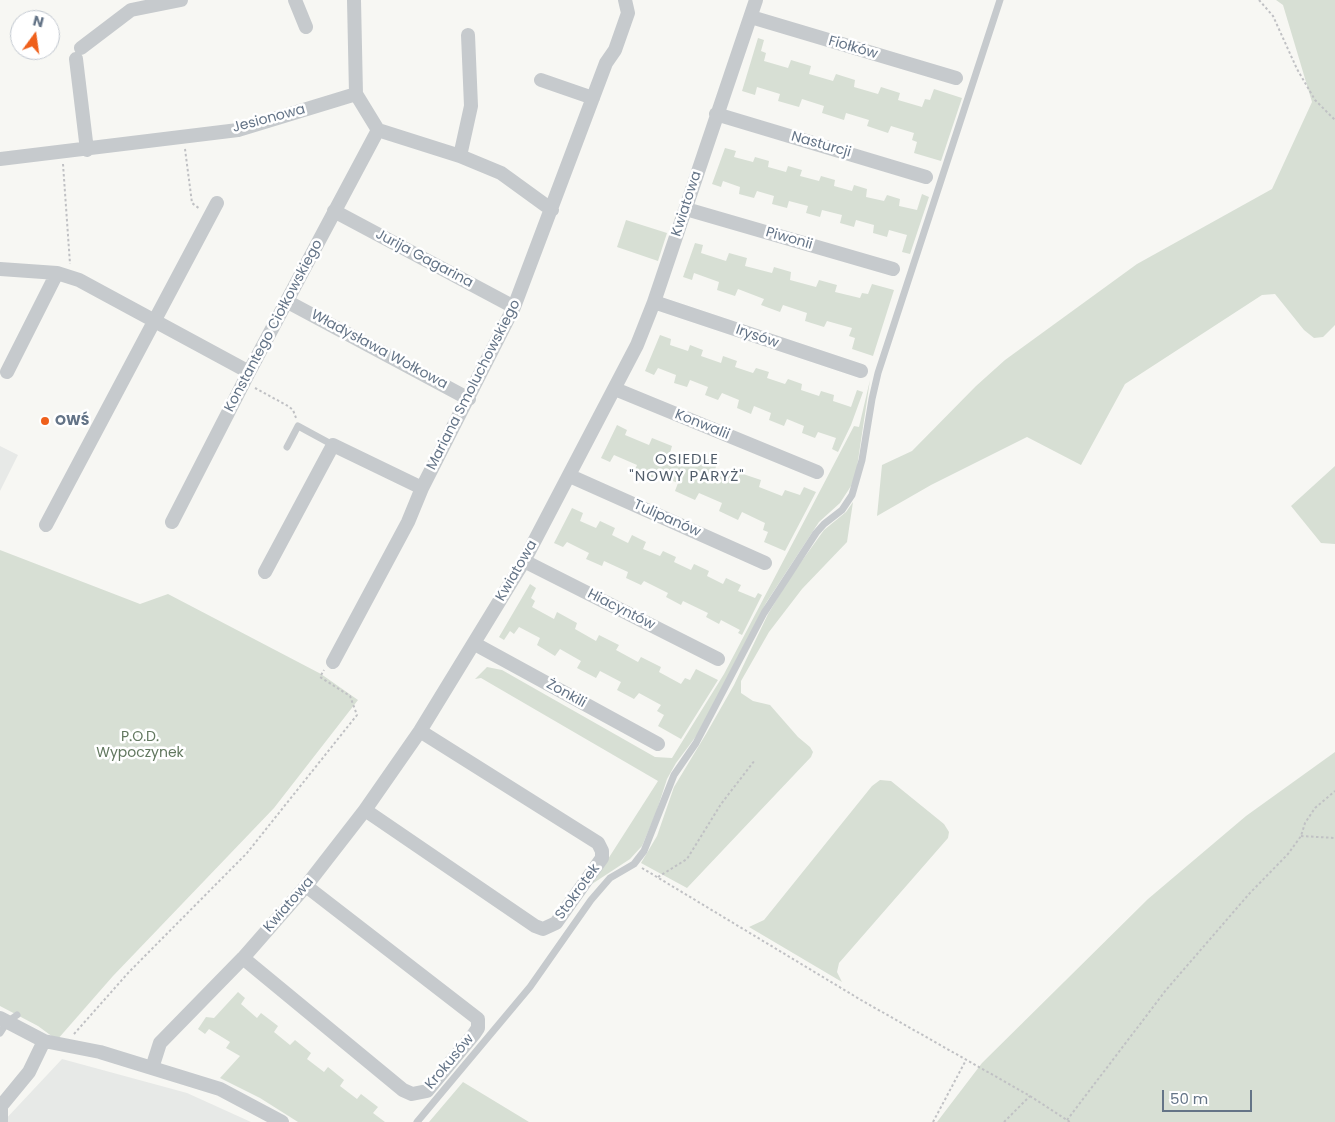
<!DOCTYPE html>
<meta charset="utf-8">
<style>
body{margin:0}
#map{position:relative;width:1335px;height:1122px;overflow:hidden;background:#f7f7f3;font-family:Poppins,sans-serif}
canvas{display:block}
.north{position:absolute;left:10px;top:10px;width:50px;height:50px;box-sizing:border-box;background:#fff;border:1px solid #c1c7cf;border-radius:50%;rotate:14deg;font-size:14px;font-weight:700;line-height:20px;text-align:center;color:#647487}
.north::after{content:'';display:block;margin:auto;width:18px;height:22px;background:#ef601b;clip-path:polygon(50% 0,100% 100%,50% 72%,0 100%)}
.scale{position:absolute;left:1162px;top:1090px;width:90px;height:22px;box-sizing:border-box;border:2px solid #647487;border-top:0;padding-left:6px;font-size:15px;line-height:18px;white-space:nowrap;color:#647487;-webkit-text-stroke:4px #fff;paint-order:stroke}
</style>
<div id="map">
<canvas width="1335" height="1122"></canvas>
<div class="north">N</div>
<div class="scale">50 m</div>
</div>
<script>
const c = document.querySelector('canvas').getContext('2d');
c.lineJoin = 'round';
function fill(path, color) { c.fillStyle = color; c.fill(path, 'evenodd'); }
const shape = rows => new Path2D(rows.map(r => 'M' + r).join(''));
function trace(path, color, width, dash) { c.strokeStyle = color; c.lineWidth = width; c.lineCap = dash ? 'butt' : 'round'; c.setLineDash(dash || []); c.stroke(path); }
function write(font, color, halo, rows, align = 'center') {
  c.font = font + ' Poppins,sans-serif'; c.lineWidth = 5; c.setLineDash([]); c.textBaseline = 'middle'; c.strokeStyle = halo; c.fillStyle = color; for (const [text, x, y, turn = 0] of rows) {
    c.save(); c.translate(x, y); c.rotate((+turn || 0) * Math.PI / 180); c.textAlign = isNaN(turn) ? turn : align; if (halo) c.strokeText(text, 0, 0); c.fillText(text, 0, 0); c.restore();
  }
}
fill(shape([
 [0,446,18,455,0,491],
 [62,1059,187,1093,251,1122,3,1122]
]), '#e7e9e7');
fill(shape([
 [1276,0,1335,0,1335,325,1323,337,1314,338,1304,330,1275,294,1262,295,1125,384,1081,465,1027,437,931,485,877,516,882,465,912,451,976,386,1005,360,1137,264,1272,189,1312,102,1283,5],
 [758,38,764,40,761,51,766,53,764,61,788,68,791,60,811,66,809,74,833,81,836,74,855,80,854,87,878,94,881,87,900,93,898,100,922,107,925,99,930,100,934,89,962,98,941,161,914,153,917,142,912,140,914,133,891,126,888,133,867,126,869,120,846,113,844,120,822,113,824,106,802,99,799,107,778,101,780,94,757,87,755,95,742,91],
 [725,148,736,151,734,157,753,162,755,157,769,161,768,167,786,172,788,166,802,170,800,176,819,181,821,176,835,180,834,186,852,191,854,185,867,189,866,197,884,201,887,195,900,199,899,206,917,210,922,194,929,197,910,254,902,252,907,235,889,230,887,237,873,233,874,225,856,220,854,227,840,223,842,215,822,210,820,217,806,213,808,206,789,201,787,208,772,204,774,196,757,191,754,198,739,194,740,187,723,181,721,187,712,184],
 [626,220,667,233,658,261,617,247],
 [695,243,703,245,701,253,726,261,729,253,747,258,745,266,772,273,774,267,791,272,790,280,816,287,819,280,837,285,835,292,860,298,862,293,868,294,872,284,894,290,873,356,852,349,855,338,849,336,852,328,827,321,824,327,805,321,807,313,783,305,780,312,761,305,764,299,738,289,735,296,717,290,719,282,694,273,692,280,683,277],
 [660,335,671,339,670,345,688,351,690,345,703,350,701,356,721,363,723,356,737,361,735,367,753,373,756,368,769,372,767,378,785,384,788,379,802,384,801,390,819,396,821,391,834,395,833,401,851,407,857,390,863,392,851,425,838,452,832,449,836,438,818,432,815,438,802,433,804,426,787,419,784,426,769,420,771,413,754,406,751,414,737,408,739,400,722,393,718,400,705,395,708,387,690,380,687,387,674,383,676,375,658,368,654,375,645,371],
 [870,380,856,474,851,486,840,503,819,522,766,603,697,735,676,763,667,779,656,813,642,846,630,859,592,884,658,781,481,678,475,679,487,667,502,670,655,757,672,758,724,674,854,426,859,427],
 [617,425,627,430,625,435,649,445,652,438,672,446,670,453,694,462,697,455,717,463,715,470,738,479,740,473,761,480,759,487,782,496,785,490,800,495,804,487,816,492,785,551,764,542,768,532,763,530,765,523,742,512,738,520,719,511,722,503,699,493,695,500,675,491,678,483,656,474,652,481,634,472,637,465,614,455,610,462,601,458],
 [1335,466,1335,544,1321,543,1291,506],
 [853,502,847,542,802,589,769,632,741,681,741,693,753,701,770,705,798,737,810,747,813,752,811,757,687,888,641,863,657,836,674,787,706,734,734,685,768,614,791,576,824,530,846,512],
 [572,508,583,513,580,521,596,528,600,521,615,528,612,535,628,543,632,535,646,542,643,549,660,556,663,551,676,557,674,562,691,570,694,564,709,571,707,576,723,584,726,578,741,585,738,591,755,598,758,593,762,595,742,635,738,633,740,630,721,620,719,624,706,617,708,613,683,601,681,605,666,597,668,593,644,581,641,585,626,578,628,572,604,561,602,566,586,559,589,553,567,542,563,547,554,543],
 [0,550,140,604,168,594,321,674,358,700,274,808,113,976,57,1040,38,1026,0,1006],
 [530,584,536,588,531,598,535,601,532,607,554,619,557,612,577,623,575,629,596,641,599,635,619,645,616,650,638,662,641,657,661,667,659,672,681,684,685,678,690,680,696,669,718,680,681,739,658,726,664,715,657,711,661,705,639,693,634,699,617,690,621,682,600,671,596,678,577,668,581,661,560,649,555,656,537,645,540,638,519,627,514,634,510,631,504,640,499,637],
 [1335,752,1335,1122,937,1122,982,1063,1148,899,1246,816],
 [880,780,891,781,944,824,949,832,948,838,839,963,837,972,842,982,749,927,764,920,872,786],
 [238,992,245,998,241,1004,257,1018,261,1013,278,1026,274,1032,290,1045,295,1040,311,1053,307,1059,324,1072,328,1067,344,1080,340,1086,357,1099,361,1094,378,1107,373,1113,385,1122,298,1122,260,1098,220,1078,240,1056,226,1048,230,1042,209,1029,205,1034,198,1029,206,1017,214,1018],
 [463,1082,529,1122,429,1122]
]), '#d7dfd4');
trace(shape([
 [1259,0,1273,16,1297,69,1315,100,1335,120],
 [185,149,192,203,200,209],
 [63,164,70,264],
 [255,388,288,406,293,410,296,418],
 [1301,836,1335,838],
 [642,868,861,1000,1030,1096,1070,1122],
 [658,877,687,859,721,804,755,760],
 [74,1034,129,972,247,853,357,715,350,696,320,677,324,670],
 [1067,1120,1166,990,1249,894,1288,854,1301,836,1305,823,1315,808,1335,791],
 [933,1122,966,1060],
 [1004,1122,1030,1096]
]), '#c0c1c4', 2, [2.5, 2.5]);
trace(shape([
 [287,447,298,426,333,445],
 [0,1033,7,1022,17,1015],
 [417,1122,530,987,591,900,610,878,634,864,644,851,674,775,696,743,764,613,816,533,824,524,842,510,852,495,862,460,872,399,878,373,1000,0]
]), '#c6cacd', 7);
trace(shape([
 [295,0,306,27],
 [751,17,956,78],
 [81,48,131,10,181,0],
 [76,59,87,150],
 [541,80,593,98],
 [356,94,378,130,460,156,501,173,552,210],
 [716,114,926,177],
 [460,156,471,106,468,35],
 [0,159,238,130,356,94,354,0],
 [686,209,893,269],
 [334,211,514,307],
 [0,269,57,273,79,280,249,372],
 [288,302,469,399],
 [654,302,861,371],
 [7,372,57,273],
 [615,389,817,472],
 [570,476,765,563],
 [172,522,249,372,378,130],
 [46,525,217,203],
 [524,561,718,659],
 [265,572,333,445,422,488],
 [475,644,658,744],
 [333,662,408,522,422,488,514,307,606,63,615,50,628,13,625,0],
 [365,810,535,926,543,929,556,923,602,858,602,851,598,843,420,731],
 [243,958,403,1090,412,1094,427,1091,474,1034,478,1028,478,1019,306,886],
 [0,1018,44,1041,100,1052,220,1089,282,1122],
 [152,1068,160,1043,243,958,306,886,365,810,420,731,524,561,637,345,654,302,756,0],
 [1,1122,1,1106,29,1072,44,1041]
]), '#c6cacd', 14);
for (const [x, y, r, color] of [
 [45,421,5,"#ef601b"]
]) { const dot = new Path2D(); dot.arc(x, y, r, 0, 2 * Math.PI); c.fillStyle = color; c.fill(dot); trace(dot, '#fff', 2); }
write('14px', '#647487', '#fff', [
 ["Fiołków",853,48,16],
 ["Jesionowa",269,119,-15],
 ["Nasturcji",821,145,16],
 ["Kwiatowa",687,204,-72],
 ["Piwonii",789,239,16],
 ["Jurija Gagarina",424,259,28],
 ["Konstantego Ciołkowskiego",274,326,-62],
 ["Irysów",757,337,19],
 ["Władysława Wołkowa",379,350,28],
 ["Mariana Smoluchowskiego",474,385,-63],
 ["Konwalii",702,425,22],
 ["Tulipanów",667,519,24],
 ["Kwiatowa",517,571,-60],
 ["Hiacyntów",621,610,27],
 ["Żonkili",566,694,29],
 ["Stokrotek",578,892,-54],
 ["Kwiatowa",289,905,-49],
 ["Krokusów",450,1062,-50]
]);
write('bold 14px', '#647487', '#fff', [
 ["OWŚ",55,421]
], 'left');
write('14px', '#62785f', '#fff', [
 ["P.O.D.",140,737],
 ["Wypoczynek",140,753]
]);
c.letterSpacing = '1px';
write('15px', '#525e6b', '#fff', [
 ["OSIEDLE",687,460],
 ["\"NOWY PARYŻ\"",687,477]
]);
c.letterSpacing = '0px';
</script>
